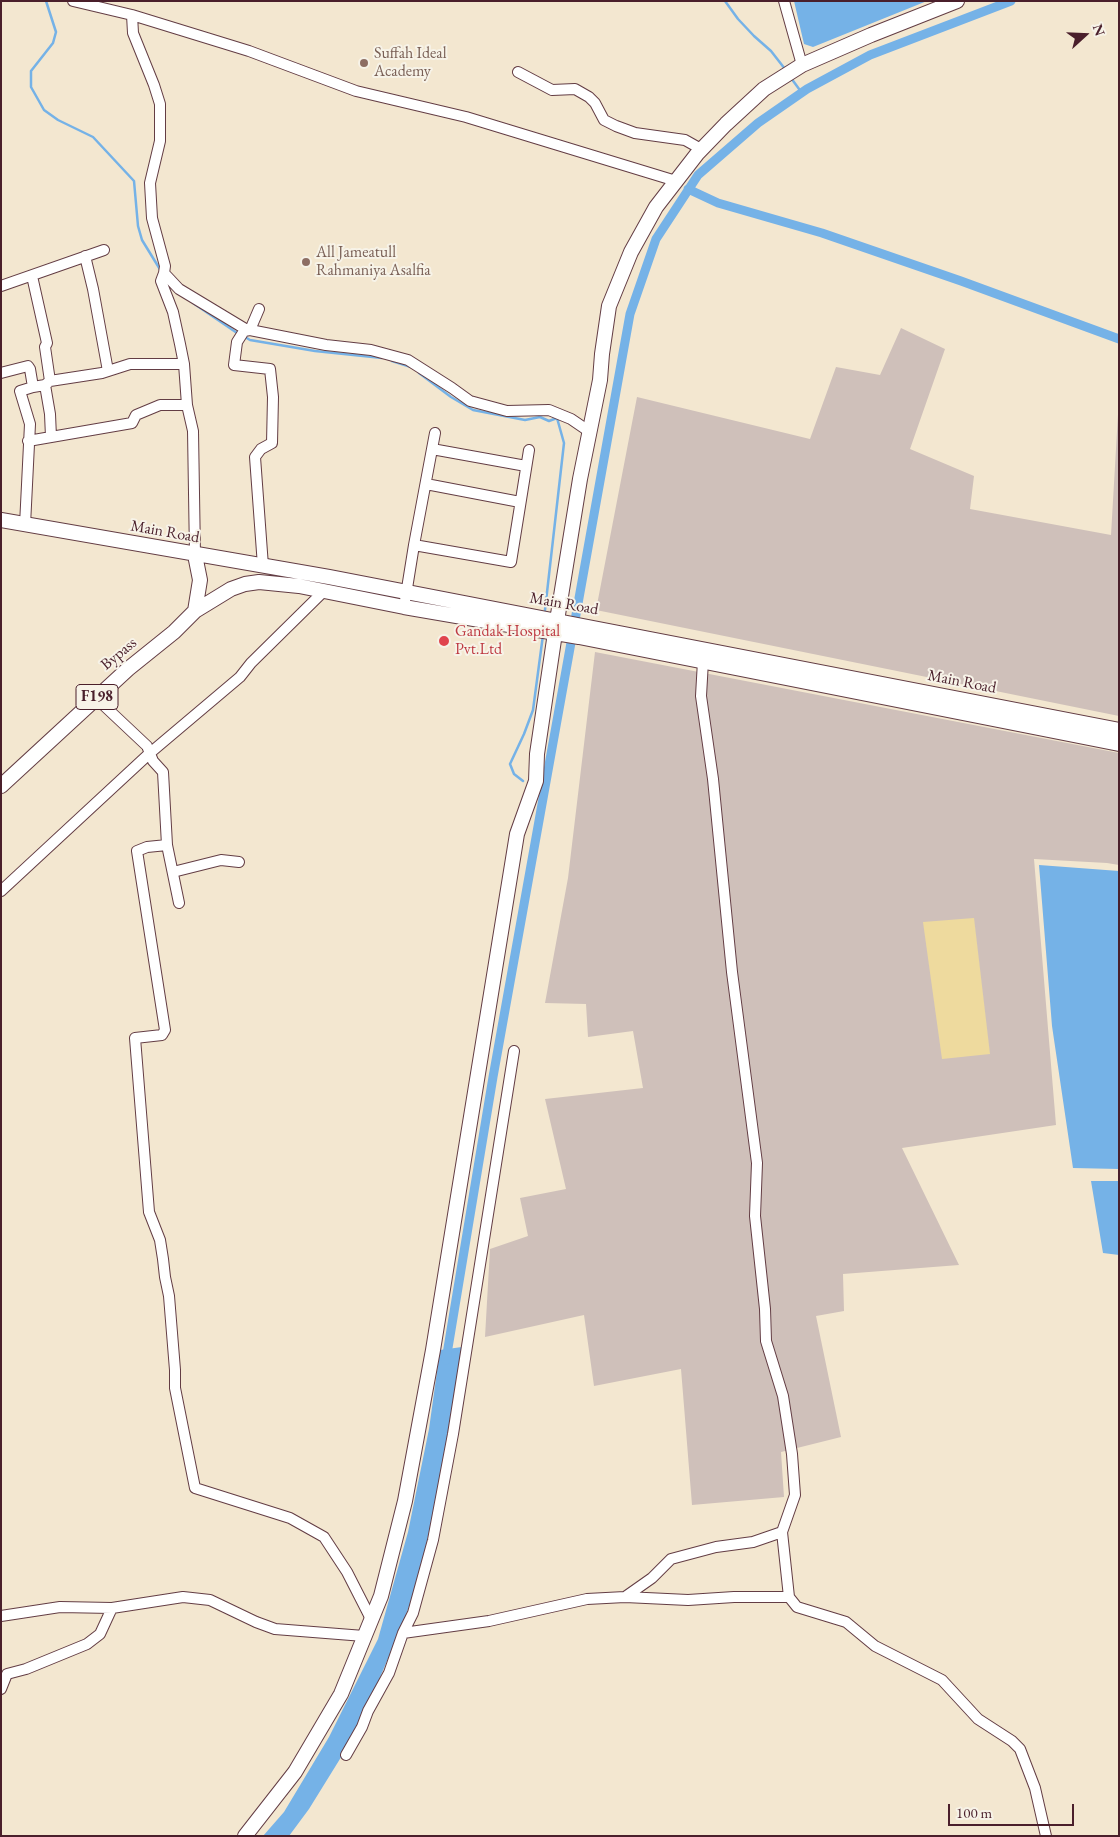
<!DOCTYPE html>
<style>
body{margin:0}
#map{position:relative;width:1120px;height:1837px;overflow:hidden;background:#f3e7d0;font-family:"EB Garamond",serif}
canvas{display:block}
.frame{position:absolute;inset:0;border:2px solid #4a1f2b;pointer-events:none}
.north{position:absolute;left:1060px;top:10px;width:50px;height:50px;-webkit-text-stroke:4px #f7f3e8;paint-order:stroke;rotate:70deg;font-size:14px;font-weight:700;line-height:20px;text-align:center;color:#4a1f2b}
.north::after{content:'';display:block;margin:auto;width:18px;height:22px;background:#4a1f2b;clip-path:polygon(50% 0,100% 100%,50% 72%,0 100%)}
.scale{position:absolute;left:948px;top:1804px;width:126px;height:22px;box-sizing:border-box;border:2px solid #4a1f2b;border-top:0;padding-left:6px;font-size:15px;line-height:18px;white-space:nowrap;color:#4a1f2b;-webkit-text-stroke:4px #f7f3e8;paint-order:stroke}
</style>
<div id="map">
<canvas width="1120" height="1837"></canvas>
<div class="frame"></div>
<div class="north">N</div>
<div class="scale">100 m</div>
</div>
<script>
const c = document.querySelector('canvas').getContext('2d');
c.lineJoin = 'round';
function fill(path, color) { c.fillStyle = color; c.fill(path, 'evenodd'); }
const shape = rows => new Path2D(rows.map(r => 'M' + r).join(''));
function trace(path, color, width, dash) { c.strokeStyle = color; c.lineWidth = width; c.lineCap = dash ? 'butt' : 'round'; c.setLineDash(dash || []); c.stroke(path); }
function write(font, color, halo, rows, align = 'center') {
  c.font = font + ' "EB Garamond",serif'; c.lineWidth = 4; c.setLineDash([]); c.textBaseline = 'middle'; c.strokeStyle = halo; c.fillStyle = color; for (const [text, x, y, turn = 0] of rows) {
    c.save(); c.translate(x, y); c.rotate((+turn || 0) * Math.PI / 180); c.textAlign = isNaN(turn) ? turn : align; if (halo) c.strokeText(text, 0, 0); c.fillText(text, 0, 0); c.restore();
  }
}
fill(shape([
 [901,328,945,349,910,449,974,476,970,509,1111,535,1119,397,1119,716,596,610,637,397,810,439,836,367,880,375],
 [595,652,1119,753,1119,865,1107,863,1034,859,1056,1125,902,1148,959,1265,843,1274,844,1311,816,1316,841,1437,781,1452,784,1497,692,1505,681,1369,594,1386,584,1315,485,1337,490,1249,528,1236,520,1198,566,1189,545,1099,643,1088,633,1031,588,1037,586,1004,545,1003,568,878]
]), '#cfc0ba');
fill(shape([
 [974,918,990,1054,942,1059,923,922]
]), '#eeda9e');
fill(shape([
 [794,1,927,1,813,47,804,44],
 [1039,865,1119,871,1119,1169,1073,1168,1052,1026],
 [1091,1181,1119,1181,1119,1255,1103,1253],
 [462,1347,437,1497,417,1584,403,1623,373,1694,348,1746,309,1809,289,1836,263,1836,284,1812,329,1737,378,1639,408,1532,429,1429,440,1350]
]), '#75b2e7');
trace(shape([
 [46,1,56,32,53,43,31,71,31,87,44,110,58,120,93,137,134,181,138,226,142,240,161,271],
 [725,1,738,19,754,36,771,51,785,69],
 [791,78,802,93],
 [193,303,240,335],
 [245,337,250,340,315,351,382,358],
 [392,361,411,367],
 [419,373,451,397,473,410,525,420,540,417,549,421,557,418,564,443,545,610],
 [523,781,514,774,510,764,524,734,533,710,543,635]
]), '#75b2e7', 2.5);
trace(shape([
 [688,189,718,203,822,233,961,281,1119,339],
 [446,1360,493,1077,630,314,656,239,698,175,758,123,807,89,870,55,1011,1]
]), '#75b2e7', 9);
const minor = shape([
 [73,1,132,15,249,51,356,91,466,117,676,181],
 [784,1,802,65],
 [132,15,133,33,154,85,160,104,160,141,150,183,152,218,165,266,164,273,161,281,173,312,180,344,184,364,187,405,193,431,195,555],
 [518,72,552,90,575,89,589,97,595,103,604,120,616,126,635,133,685,140,701,149],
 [85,256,93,289,108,371],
 [164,273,179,289,247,330],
 [32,276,47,343,45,347,50,381],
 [1,286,104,250],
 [259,309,250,330,244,331,237,342,234,365,270,369,273,397,272,443,261,449,255,457,263,566],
 [250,330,326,345,371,350,408,360,452,388,470,401,507,411,549,410,571,419,590,432],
 [1,373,28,366,30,369,33,387,45,385,50,381,102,373,130,364,184,364],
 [45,385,50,414,51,437],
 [28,441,132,423,136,415,160,405,187,405],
 [432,449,526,466],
 [426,484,520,502],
 [25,525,30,424,20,391,33,387],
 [414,545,511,562,529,450],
 [404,607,414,545,435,433],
 [703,661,701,696,713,779,732,972,757,1163,755,1216,765,1309,766,1341,783,1396,792,1454,795,1495,782,1532,789,1597,797,1607,846,1622,875,1646,942,1680,978,1719,1012,1741,1020,1749,1035,1788,1046,1836],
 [96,698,147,746,153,761,163,772,167,845,147,847,137,851,165,1030,162,1035,135,1038,149,1212,160,1240,163,1259,165,1277,169,1296,175,1370,175,1388,195,1488,290,1518,324,1537,347,1572,371,1619],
 [167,845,179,903],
 [173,872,221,860,239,862],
 [1,891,150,753,240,677,251,663,323,592],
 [625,1597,652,1578,671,1559,716,1547,753,1542,782,1532],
 [1,1616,60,1607,112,1608,183,1597,210,1600,256,1622,275,1629,364,1636],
 [403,1633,489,1621,587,1599,625,1597,688,1600,734,1597,789,1597],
 [1,1689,7,1674,26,1669,87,1644,100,1634,112,1608],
 [346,1755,362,1727,368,1711,389,1673,403,1633,413,1613,433,1540,453,1434,514,1051]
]);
const major = shape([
 [1,520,329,577,1119,730],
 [195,555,200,580,195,611],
 [1,786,128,669,174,632,195,611,231,589,245,584,259,582,299,586,404,607,579,637,1119,744],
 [245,1836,295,1772,341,1694,381,1596,405,1501,433,1350,517,834,536,781,537,754,555,633,580,479,600,380,602,354,609,306,631,252,656,207,697,154,726,124,764,89,802,65,871,35,957,1]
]);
trace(minor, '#633d44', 12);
trace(major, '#633d44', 16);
trace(minor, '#fff', 10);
trace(major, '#fff', 14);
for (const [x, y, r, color] of [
 [364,63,5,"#8d6e63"],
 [306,262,5,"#8d6e63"],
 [444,641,6,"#e0444e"]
]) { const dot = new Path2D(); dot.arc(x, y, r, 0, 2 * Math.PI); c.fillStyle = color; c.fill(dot); trace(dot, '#f7f3e8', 2); }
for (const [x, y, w] of [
 [97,697,42]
]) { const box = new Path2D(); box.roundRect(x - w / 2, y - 12.5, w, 25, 4); c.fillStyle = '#f7f3e8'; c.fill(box); trace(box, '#4a1f2b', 1); }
write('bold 15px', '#4a1f2b', null, [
 ["F198",97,697]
]);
write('16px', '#785e54', '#f7f3e8', [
 ["Suffah Ideal",374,54],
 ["Academy",374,72],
 ["All Jameatull",316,253],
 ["Rahmaniya Asalfia",316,271]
], 'left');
write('16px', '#4a1f2b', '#f7f3e8', [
 ["Main Road",165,532,10],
 ["Main Road",564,604,10],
 ["Bypass",119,654,-40],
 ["Main Road",962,682,11]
]);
write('16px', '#be3a42', '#f7f3e8', [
 ["Gandak Hospital",455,632],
 ["Pvt.Ltd",455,650]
], 'left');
</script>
